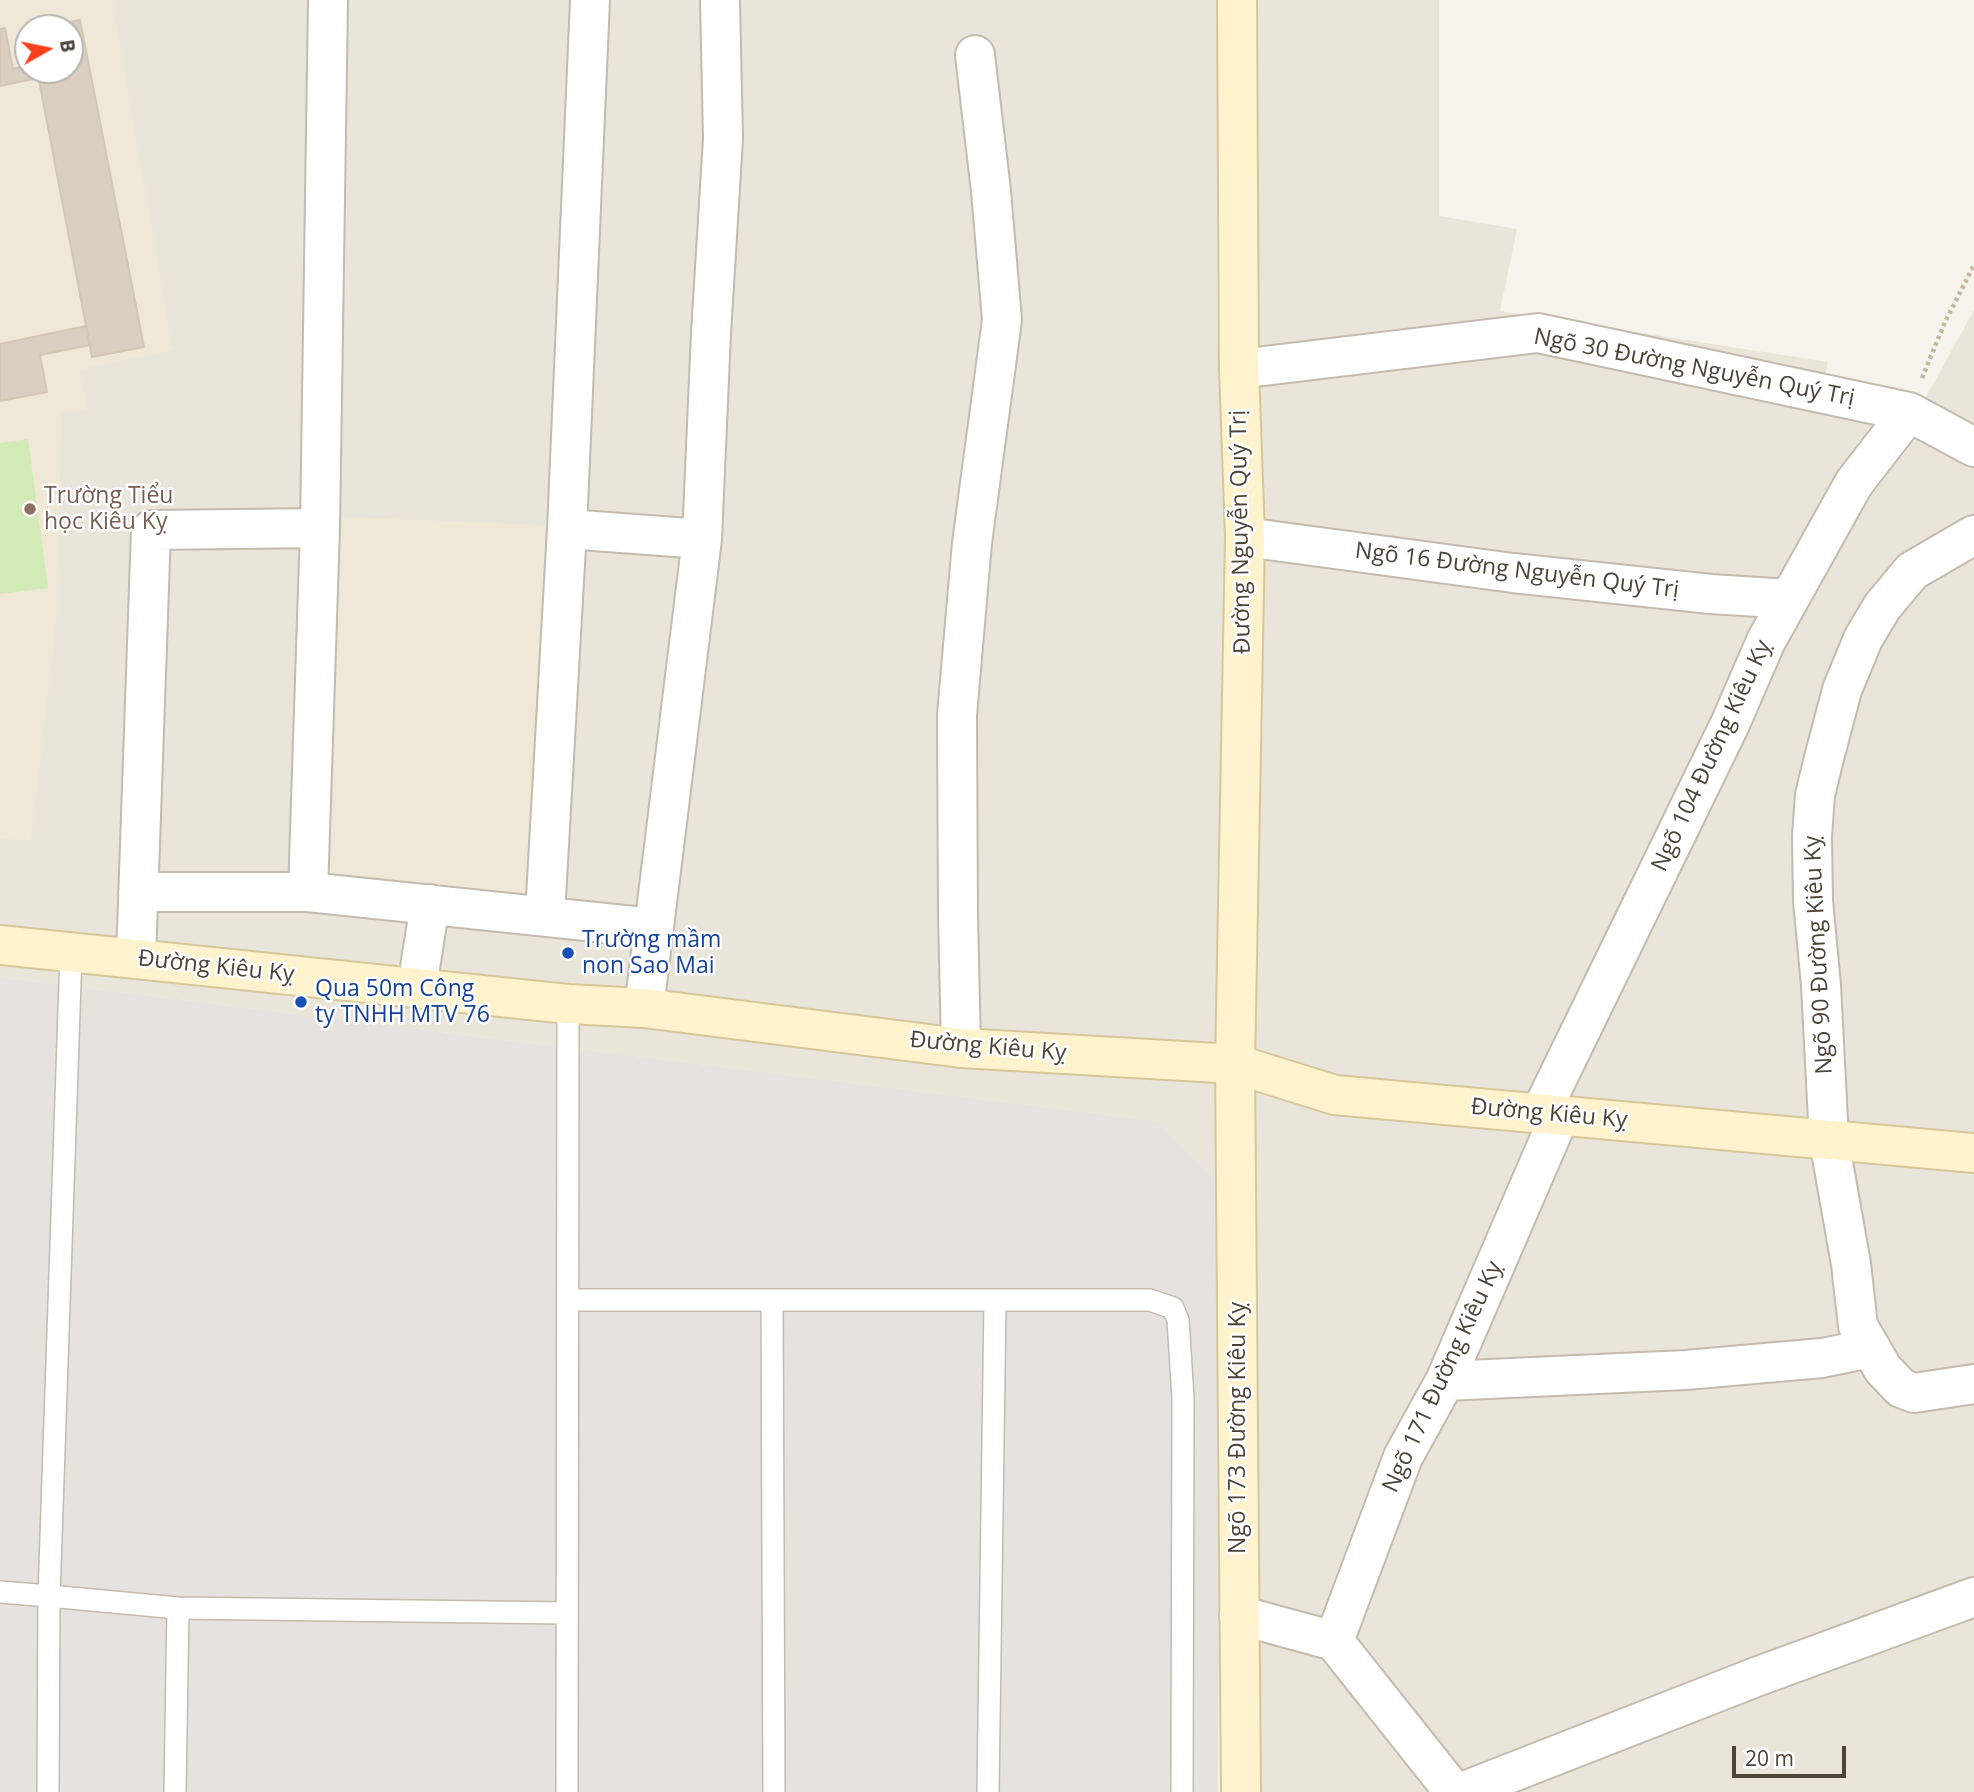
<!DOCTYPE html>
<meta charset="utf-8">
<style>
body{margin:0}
#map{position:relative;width:1974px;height:1792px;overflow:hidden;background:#f6f3ec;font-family:"Open Sans",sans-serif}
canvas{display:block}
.north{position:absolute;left:14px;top:14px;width:70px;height:70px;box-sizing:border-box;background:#fff;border:2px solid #b7b4b0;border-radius:50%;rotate:81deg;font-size:19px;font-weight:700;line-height:28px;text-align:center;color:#4b4439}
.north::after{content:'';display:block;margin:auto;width:24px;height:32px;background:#fc3f1d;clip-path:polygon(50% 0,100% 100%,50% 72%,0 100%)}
.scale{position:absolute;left:1732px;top:1746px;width:114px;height:32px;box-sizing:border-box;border:4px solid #4b4439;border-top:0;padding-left:9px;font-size:21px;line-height:24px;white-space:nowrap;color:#4b4439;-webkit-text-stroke:5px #fff;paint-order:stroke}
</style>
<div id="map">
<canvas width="1974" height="1792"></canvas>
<div class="north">B</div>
<div class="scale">20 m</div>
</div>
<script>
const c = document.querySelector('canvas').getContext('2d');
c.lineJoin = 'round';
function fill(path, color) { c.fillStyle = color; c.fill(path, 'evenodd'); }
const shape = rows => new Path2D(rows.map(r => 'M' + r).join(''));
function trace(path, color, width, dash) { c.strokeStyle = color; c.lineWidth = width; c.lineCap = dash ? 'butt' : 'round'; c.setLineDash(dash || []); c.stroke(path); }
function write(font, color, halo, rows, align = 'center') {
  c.font = font + ' "Open Sans",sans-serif'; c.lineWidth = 5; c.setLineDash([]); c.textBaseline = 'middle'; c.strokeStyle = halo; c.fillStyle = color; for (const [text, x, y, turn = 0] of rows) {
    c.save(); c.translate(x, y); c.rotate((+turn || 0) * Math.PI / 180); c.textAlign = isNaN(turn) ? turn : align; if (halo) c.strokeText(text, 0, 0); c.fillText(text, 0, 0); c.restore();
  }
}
fill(shape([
 [0,0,1439,0,1439,216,1517,229,1500,311,1828,362,1819,408,1916,415,1974,310,1974,1792,1226,1792,1221,1188,1157,1121,0,977],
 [28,28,70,28,70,70,28,70]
]), '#eae5da');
fill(shape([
 [0,977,1157,1121,1221,1187,1218,1792,0,1792]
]), '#e6e2dd');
fill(shape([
 [0,0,112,0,173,350,79,370,88,409,61,414,58,604,31,840,0,839],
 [28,28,70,28,70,70,28,70],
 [338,517,547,525,529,901,322,880]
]), '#efe8d6');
fill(shape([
 [28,439,48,588,0,594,0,443]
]), '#d2eab5');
const building = shape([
 [80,20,144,347,92,357,37,70,70,70,70,28,38,28,80,20],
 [5,28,13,69,28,65,28,70,37,70,38,78,0,86,0,29,5,28],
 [86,326,90,345,40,355,47,392,0,401,0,344,86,326]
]);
fill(building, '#d8cfc1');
trace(building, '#d3c7b4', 2);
const lane = shape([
 [71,953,49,1596,178,1608,567,1613],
 [568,1300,1150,1300,1173,1308,1178,1320,1183,1398,1182,1792],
 [772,1300,774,1792],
 [0,1592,49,1596,48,1792],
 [175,1792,178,1608],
 [567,1792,568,1004],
 [988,1792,995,1302]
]);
const street = shape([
 [328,0,320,528,308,892,653,928],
 [1239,369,1538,333,1909,412,1974,447],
 [567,529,702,539],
 [1974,535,1912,571,1882,607,1863,639,1842,690,1823,762,1815,795,1812,836,1813,901,1821,985,1829,1140,1851,1264,1858,1326,1883,1369,1901,1388,1914,1393,1974,1384],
 [1245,537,1513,573,1711,594,1789,599],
 [138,892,308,892],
 [545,915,567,529,590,0],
 [136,959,151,530,320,528],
 [417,987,430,904],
 [644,1008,702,539,711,333,723,139,720,0],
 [961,1048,958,914,957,715,972,543,1002,320,991,191,975,55],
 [1540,1114,1730,724,1766,641,1854,483,1909,412],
 [1445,1381,1686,1370,1822,1358,1871,1348],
 [1239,1615,1334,1641,1454,1792],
 [1334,1641,1403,1457,1445,1381,1560,1115],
 [1462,1792,1756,1677,1974,1597]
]);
const secondary = shape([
 [1237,0,1239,369,1245,537,1235,1064,1241,1792],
 [0,945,568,1004,644,1008,961,1048,1235,1064,1335,1095,1974,1153]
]);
trace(lane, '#c2bbae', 24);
trace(street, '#c2bbae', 42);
trace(secondary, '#d6c79b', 42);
trace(shape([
 [1922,378,1945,322,1974,265]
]), '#c4b79f', 4.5, [3.5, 3.5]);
trace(lane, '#fff', 21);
trace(street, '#fff', 38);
trace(secondary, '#fff3cd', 38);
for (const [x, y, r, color] of [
 [30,509,7,"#8d6e63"],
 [568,953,7,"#1a4fb4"],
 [301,1002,7,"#1a4fb4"]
]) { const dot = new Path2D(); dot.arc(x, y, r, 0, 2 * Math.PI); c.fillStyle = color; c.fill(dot); trace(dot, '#fff', 2.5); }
write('23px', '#4b4439', '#fff', [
 ["Ngõ 30 Đường Nguyễn Quý Trị",1694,368,11],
 ["Đường Nguyễn Quý Trị",1241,532,-91],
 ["Ngõ 16 Đường Nguyễn Quý Trị",1517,571,7],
 ["Ngõ 104 Đường Kiêu Kỵ",1712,756,-65],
 ["Ngõ 90 Đường Kiêu Kỵ",1819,955,-93],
 ["Đường Kiêu Kỵ",216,967,6],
 ["Đường Kiêu Kỵ",988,1047,5],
 ["Đường Kiêu Kỵ",1549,1114,5],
 ["Ngõ 171 Đường Kiêu Kỵ",1443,1377,-65],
 ["Ngõ 173 Đường Kiêu Kỵ",1238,1428,-90]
]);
write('23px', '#785e54', '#fff', [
 ["Trường Tiểu",44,496],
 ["học Kiêu Kỵ",44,522]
], 'left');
write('23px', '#164399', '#fff', [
 ["Trường mầm",582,940],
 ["non Sao Mai",582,966],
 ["Qua 50m Công",315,989],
 ["ty TNHH MTV 76",315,1015]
], 'left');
</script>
